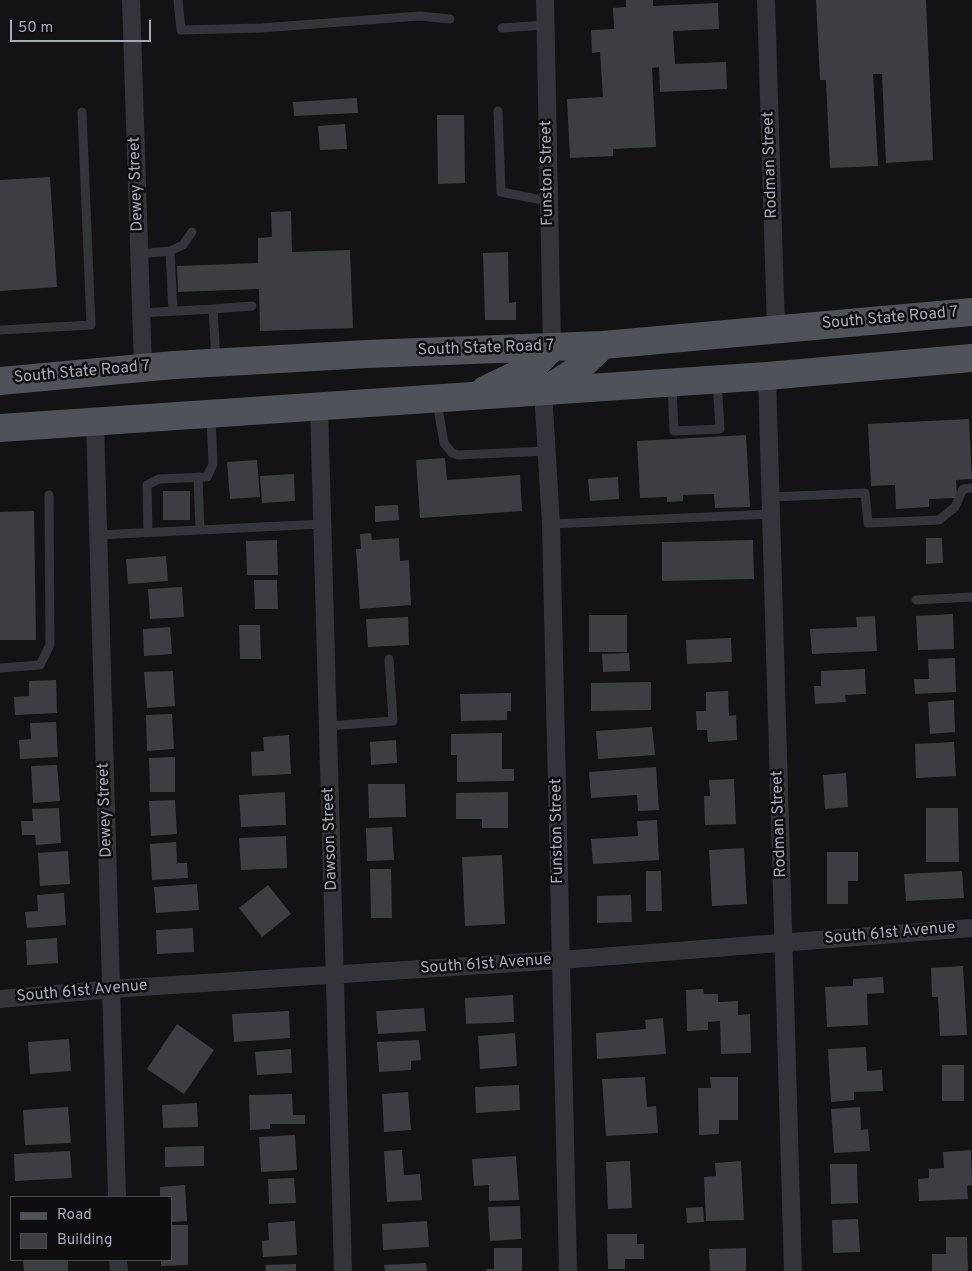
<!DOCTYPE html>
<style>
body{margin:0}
#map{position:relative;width:972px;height:1271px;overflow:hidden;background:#131315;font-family:Overpass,sans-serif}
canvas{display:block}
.legend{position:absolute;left:10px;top:1196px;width:162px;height:65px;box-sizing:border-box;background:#0e0e10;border:1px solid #4a4c52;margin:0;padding:6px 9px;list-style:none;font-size:15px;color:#a5aab6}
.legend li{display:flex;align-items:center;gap:10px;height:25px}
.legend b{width:25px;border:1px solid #4a4c52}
.scale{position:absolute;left:10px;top:20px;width:141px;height:22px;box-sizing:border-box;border:2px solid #a5aab6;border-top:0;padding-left:6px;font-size:15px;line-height:18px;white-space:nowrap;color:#a5aab6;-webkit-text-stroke:4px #0e0e10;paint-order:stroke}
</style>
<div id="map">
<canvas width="972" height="1271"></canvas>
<ul class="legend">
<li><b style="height:6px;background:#505259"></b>Road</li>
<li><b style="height:14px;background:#3d3e42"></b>Building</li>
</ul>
<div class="scale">50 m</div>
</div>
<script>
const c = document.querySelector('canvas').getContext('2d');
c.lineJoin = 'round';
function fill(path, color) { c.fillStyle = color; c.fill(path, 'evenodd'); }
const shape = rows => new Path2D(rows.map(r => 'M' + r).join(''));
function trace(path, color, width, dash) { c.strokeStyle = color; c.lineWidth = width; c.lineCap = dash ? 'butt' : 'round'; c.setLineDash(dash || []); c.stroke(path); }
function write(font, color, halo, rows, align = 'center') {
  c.font = font + ' Overpass,sans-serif'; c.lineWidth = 5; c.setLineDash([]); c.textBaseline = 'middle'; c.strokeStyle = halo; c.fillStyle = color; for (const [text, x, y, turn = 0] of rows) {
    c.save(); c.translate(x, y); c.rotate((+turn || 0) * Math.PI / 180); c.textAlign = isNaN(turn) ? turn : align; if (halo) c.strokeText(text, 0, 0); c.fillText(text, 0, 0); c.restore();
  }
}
fill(shape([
 [626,0,653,0,653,6,718,3,719,29,673,31,675,64,726,62,727,89,660,92,659,67,652,68,656,147,613,149,613,156,570,158,567,99,603,97,600,52,592,53,591,30,614,29,613,8,626,7],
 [816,0,926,0,933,160,886,163,882,74,873,74,878,166,830,168,826,80,820,80],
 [357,98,358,113,294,116,293,102],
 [437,115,464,115,465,183,438,184],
 [345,124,347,149,320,150,318,126],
 [50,177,57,287,0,291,0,180],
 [291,211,292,252,350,250,353,328,260,331,259,289,178,292,177,266,258,263,258,238,272,237,271,212],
 [508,252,509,303,516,302,516,320,485,320,483,253],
 [969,419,972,479,956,480,957,498,929,499,929,507,896,509,895,485,871,486,868,424],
 [746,435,750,507,715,508,714,494,683,495,683,501,667,502,667,497,640,498,637,441],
 [445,458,447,480,520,475,522,511,420,518,416,460],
 [257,460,260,497,230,499,227,462],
 [294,474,295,501,262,503,260,476],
 [618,477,619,499,590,501,588,479],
 [163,491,190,491,190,520,163,520],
 [398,505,399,520,375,522,375,506],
 [34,511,36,640,0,640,0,512],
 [371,533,372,540,399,538,400,561,409,560,411,605,360,609,356,549,361,549,360,534],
 [926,538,942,538,943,563,926,564],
 [277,540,278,575,247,575,246,541],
 [753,540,754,579,662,581,662,542],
 [166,556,168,581,128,584,126,559],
 [254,580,277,580,278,609,255,609],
 [182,587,184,617,150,619,148,589],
 [953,614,954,649,918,650,916,616],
 [589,615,627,615,627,652,589,652],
 [875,616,877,651,812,654,810,629,857,627,856,617],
 [408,617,409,645,368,647,366,619],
 [239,625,260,625,261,659,240,659],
 [170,627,172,654,144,656,143,629],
 [731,638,732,662,687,664,686,640],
 [629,653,630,671,603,672,602,654],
 [955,658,956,692,915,694,914,679,929,679,928,659],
 [865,669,866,694,845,695,846,702,815,704,814,686,821,686,821,671],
 [173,671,175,706,147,708,144,672],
 [56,680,57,713,15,715,14,697,29,696,29,681],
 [651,682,651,710,591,711,591,683],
 [728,691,729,716,736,715,737,740,708,742,707,730,697,730,696,711,706,711,706,692],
 [511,693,511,711,507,711,507,720,461,721,460,694],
 [954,700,955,732,930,734,928,702],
 [172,714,174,749,147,751,146,715],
 [56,722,58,757,20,759,19,740,31,739,30,723],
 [652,727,655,755,598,759,596,731],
 [502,733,502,769,514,769,514,781,457,782,457,755,451,755,451,734],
 [289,735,291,774,252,776,251,752,264,751,263,737],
 [396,740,397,763,371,765,370,742],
 [954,742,956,776,916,778,915,744],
 [175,757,175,792,150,792,149,758],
 [57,765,60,801,33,803,31,766],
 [656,767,659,810,638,811,637,795,591,798,589,772],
 [846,773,848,807,825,809,823,775],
 [734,779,736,824,705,825,704,796,710,796,709,780],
 [368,784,405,784,406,817,369,818],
 [285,792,286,825,241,827,239,795],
 [508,792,508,828,482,828,482,819,456,819,456,793],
 [175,800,177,834,151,836,149,801],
 [59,808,61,843,36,845,35,835,22,835,21,821,33,821,32,809],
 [926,808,958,808,959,862,926,862],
 [657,820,659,860,593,864,591,839,638,836,637,821],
 [392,827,394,860,367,861,366,828],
 [286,836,287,868,241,870,239,838],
 [176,842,177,863,187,863,188,878,152,880,150,844],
 [744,848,747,904,712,906,709,850],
 [68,851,70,884,40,886,38,853],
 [827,852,858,852,858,881,848,881,848,904,827,904],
 [502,855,505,924,465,926,462,857],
 [370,869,391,869,392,918,371,918],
 [646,871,661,871,662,911,646,911],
 [962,871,964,898,906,901,904,874],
 [197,884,199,910,156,913,154,887],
 [268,885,291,914,262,937,239,908],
 [64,893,66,925,27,928,25,912,38,911,37,895],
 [631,895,632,922,597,923,597,896],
 [193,928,194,952,157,954,156,930],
 [57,938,58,963,27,965,26,940],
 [963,966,967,1035,940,1036,938,997,932,997,931,968],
 [883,977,884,993,867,994,868,1025,827,1027,825,987,853,986,853,979],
 [703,989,704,994,718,994,718,1002,738,1001,738,1015,750,1014,751,1053,721,1054,720,1021,708,1022,708,1030,687,1031,686,990],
 [513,995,514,1022,466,1024,465,998],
 [424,1008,426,1031,378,1034,376,1011],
 [289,1011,290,1038,234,1042,232,1014],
 [663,1018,666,1054,597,1059,596,1033,646,1029,645,1020],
 [177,1024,214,1050,184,1094,147,1069],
 [515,1033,517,1066,480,1069,478,1036],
 [69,1039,71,1071,30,1074,28,1042],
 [419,1040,421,1060,411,1061,411,1070,379,1072,377,1042],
 [866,1047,867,1071,882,1070,883,1091,854,1092,854,1100,831,1102,828,1049],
 [291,1049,292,1073,257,1075,255,1052],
 [942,1065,964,1065,964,1101,942,1101],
 [645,1077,647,1107,656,1106,658,1133,606,1136,602,1079],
 [710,1077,738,1077,738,1120,719,1120,719,1134,699,1135,698,1088,711,1088],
 [519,1085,520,1110,476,1113,475,1087],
 [408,1092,411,1130,384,1132,382,1094],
 [292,1094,293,1115,305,1115,305,1124,270,1124,270,1129,250,1130,249,1095],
 [197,1103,198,1127,163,1128,162,1105],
 [68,1107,71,1143,25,1145,23,1110],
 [860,1107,861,1130,868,1129,870,1151,834,1153,831,1109],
 [295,1135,297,1170,261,1172,259,1137],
 [204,1146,204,1166,165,1167,165,1147],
 [402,1150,404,1175,420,1174,422,1200,387,1202,384,1151],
 [971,1150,972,1185,967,1186,968,1199,919,1201,918,1179,929,1178,929,1169,944,1168,943,1152],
 [70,1151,72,1178,15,1181,14,1154],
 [516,1156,519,1200,489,1201,489,1185,474,1186,472,1159],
 [630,1161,632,1208,608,1209,606,1162],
 [741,1161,744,1220,706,1221,704,1177,716,1176,715,1163],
 [830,1164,857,1164,858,1203,831,1204],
 [294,1178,296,1203,269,1204,268,1179],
 [185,1185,187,1221,171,1222,171,1197,160,1197,160,1187],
 [520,1206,521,1239,490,1241,488,1207],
 [703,1207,704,1222,687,1223,686,1208],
 [858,1219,860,1252,833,1253,832,1220],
 [295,1221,297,1255,263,1257,262,1241,269,1240,268,1223],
 [427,1221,429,1247,383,1250,382,1224],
 [171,1225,188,1225,188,1265,161,1266,161,1260,171,1260],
 [607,1234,637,1234,637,1244,644,1244,644,1259,625,1259,625,1269,608,1269],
 [946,1237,967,1237,968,1271,932,1271,932,1254,946,1254],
 [494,1248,522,1248,522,1271,486,1271,486,1269,494,1269],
 [746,1248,746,1271,710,1271,709,1249],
 [23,1260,68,1260,68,1271,24,1271],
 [426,1263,427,1271,385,1271,384,1265],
 [296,1264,296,1271,266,1271,265,1265]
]), '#3d3e42');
trace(shape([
 [178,0,181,30,261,28,420,16,450,19],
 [502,28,545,25],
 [498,111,501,192,548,201],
 [170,251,183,245,192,232],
 [139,254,170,251,173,311],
 [213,309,252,306],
 [140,313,213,309,216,361],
 [0,330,91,325,82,112],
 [672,385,674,431,720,429,717,381],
 [437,402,444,443,452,453,458,455,547,451],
 [198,477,200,530],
 [772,497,865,493,868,523,939,520,955,507,963,489,972,488],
 [551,524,772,514],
 [148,533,147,485,159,479,207,477,213,464,211,417],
 [98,535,322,524],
 [916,600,972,597],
 [0,668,40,665,50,645,49,495],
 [328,726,393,721,389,659]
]), '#34353a', 9);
trace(shape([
 [131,0,143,368],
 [545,0,552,347],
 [766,0,776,329],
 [767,376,793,1271],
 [543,391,551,524,568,1271],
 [319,407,343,1271],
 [95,422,117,1197],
 [0,999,111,989,561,960,972,928],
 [118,1260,119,1271]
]), '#34353a', 18);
trace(shape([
 [0,381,174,365,367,354,603,345,972,312],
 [485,390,533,367,552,347],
 [546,390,577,370,603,345],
 [0,428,767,376,972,358]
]), '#505259', 28);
write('16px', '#a5aab6', '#0e0e10', [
 ["Rodman Street",771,165,-92],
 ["Funston Street",548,173,-91],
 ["Dewey Street",137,184,-92],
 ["South State Road 7",890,319,-5],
 ["South State Road 7",486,349,-2],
 ["South State Road 7",82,373,-5],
 ["Dewey Street",106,810,-92],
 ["Rodman Street",780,824,-92],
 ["Funston Street",558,831,-91],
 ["Dawson Street",331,839,-92],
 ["South 61st Avenue",890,934,-5],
 ["South 61st Avenue",486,965,-4],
 ["South 61st Avenue",82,992,-5]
]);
</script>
